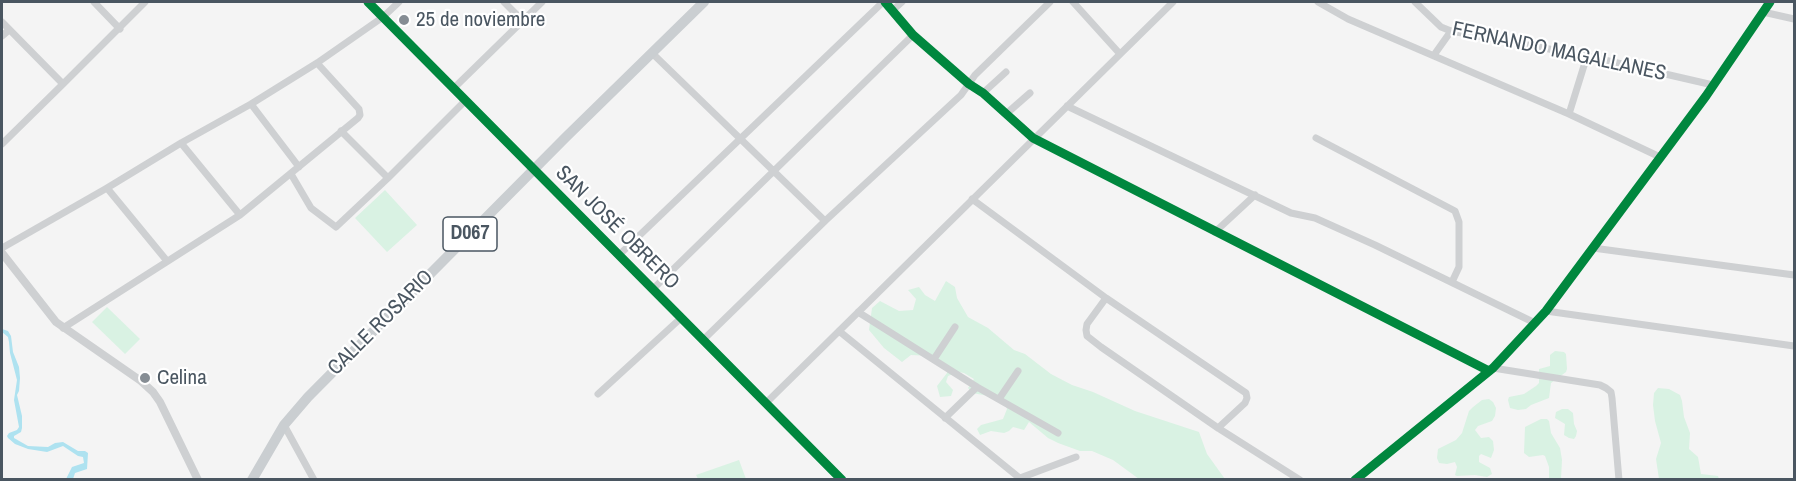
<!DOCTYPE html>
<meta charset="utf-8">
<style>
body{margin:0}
#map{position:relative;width:1796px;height:481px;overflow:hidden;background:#f4f4f4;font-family:"Archivo Narrow",sans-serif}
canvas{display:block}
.frame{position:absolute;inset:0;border:3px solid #4a5661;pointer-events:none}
</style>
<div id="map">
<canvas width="1796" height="481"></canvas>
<div class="frame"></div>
</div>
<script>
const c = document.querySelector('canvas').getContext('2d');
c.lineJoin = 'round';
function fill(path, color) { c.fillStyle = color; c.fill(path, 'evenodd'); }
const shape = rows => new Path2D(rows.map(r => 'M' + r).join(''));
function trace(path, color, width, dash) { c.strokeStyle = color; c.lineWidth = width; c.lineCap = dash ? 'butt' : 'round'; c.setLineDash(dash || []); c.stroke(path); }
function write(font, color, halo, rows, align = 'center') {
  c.font = font + ' "Archivo Narrow",sans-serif'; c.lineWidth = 4.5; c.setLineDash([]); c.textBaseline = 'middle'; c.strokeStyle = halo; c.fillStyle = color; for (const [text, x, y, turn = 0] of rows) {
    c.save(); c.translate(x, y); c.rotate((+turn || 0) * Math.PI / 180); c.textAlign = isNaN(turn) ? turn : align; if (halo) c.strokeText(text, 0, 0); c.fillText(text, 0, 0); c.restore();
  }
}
fill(shape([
 [385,190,417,225,387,252,355,218],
 [946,281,955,287,957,298,968,317,988,328,1014,350,1025,354,1051,374,1072,385,1093,392,1135,411,1199,432,1207,454,1225,479,1139,479,1113,460,1092,451,1080,451,1058,443,1048,438,1029,422,1024,430,1013,427,1009,431,1004,433,991,431,980,435,977,429,981,425,1003,419,1007,409,1005,403,989,396,972,393,968,388,974,379,964,373,959,372,948,376,946,382,953,390,951,396,940,397,937,386,947,373,947,367,931,356,911,355,902,362,884,348,869,330,872,308,880,301,899,311,913,310,916,299,908,290,919,287,925,295,935,301],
 [107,307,140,339,125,354,92,322],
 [1555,351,1564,352,1566,354,1567,369,1566,372,1551,383,1549,398,1531,405,1526,409,1518,410,1510,408,1508,400,1509,397,1524,394,1536,386,1539,383,1539,369,1550,366,1550,355],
 [1658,388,1669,389,1680,395,1682,401,1684,417,1690,433,1689,449,1698,457,1701,474,1718,476,1719,479,1659,479,1656,459,1661,443,1655,421,1653,405,1654,393],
 [1489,399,1493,402,1496,408,1495,416,1492,421,1478,426,1475,430,1481,438,1489,437,1493,441,1494,450,1491,458,1481,454,1479,456,1479,462,1490,468,1492,474,1487,477,1475,475,1457,476,1455,475,1457,467,1455,462,1447,464,1439,463,1437,458,1438,449,1456,440,1462,433,1469,411,1473,407,1482,400],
 [1562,409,1568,409,1573,413,1574,424,1577,431,1576,436,1574,439,1569,438,1564,435,1565,424,1555,418,1556,412],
 [1541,419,1547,419,1549,421,1551,433,1560,448,1562,460,1561,479,1549,479,1549,467,1545,456,1543,455,1529,457,1524,453,1525,427],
 [739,460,746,479,698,479,696,475]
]), '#d9f2e3');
fill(shape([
 [2,329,8,331,11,336,13,352,19,367,20,378,19,391,17,395,22,416,22,428,21,432,14,436,14,438,28,446,48,447,55,443,63,442,78,451,85,451,88,453,87,469,75,473,73,479,66,479,72,467,84,463,83,457,78,456,63,446,47,452,28,449,15,444,8,438,7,436,9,433,17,430,19,427,14,400,17,380,10,353,9,342,8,337,2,332]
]), '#aee2f0');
trace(shape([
 [94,2,120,29],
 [368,2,842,480],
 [504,2,522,20],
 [885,2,913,35,969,84,983,93,1033,138,1489,371],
 [1073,2,1120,54],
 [1318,2,1348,19,1569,114,1660,157],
 [1415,2,1441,27,1451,31,1587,56,1713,85],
 [893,10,902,2],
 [1763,12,1794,19],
 [2,22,63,84],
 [2,36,9,30],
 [652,53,825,221],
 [1434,55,1451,31],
 [454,88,542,2],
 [983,93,1006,72],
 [251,104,299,167],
 [1067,106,1291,213,1315,218,1375,245,1535,323],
 [1006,114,1030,93],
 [1569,114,1587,56],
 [341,131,388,178],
 [1316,138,1455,211,1459,222,1459,267,1452,282],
 [181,143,240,215],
 [2,144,63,84,145,2],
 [291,174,311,208,336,227,388,178,465,101],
 [107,188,181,143,251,104,317,63,383,17,399,2],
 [972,199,1106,298,1246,393,1247,398,1245,403,1218,428],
 [1215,232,1255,195],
 [2,248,107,188,167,261],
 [1593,248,1794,275],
 [619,255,883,2],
 [653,289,913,35],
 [1106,298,1087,324,1086,330,1087,336,1101,347,1218,428,1300,480],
 [1546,311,1794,346],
 [858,312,977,387,1058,433],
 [63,328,240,215,358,118,360,115,359,109,317,63],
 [839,331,1022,480],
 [703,340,825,221,961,95,975,75,1050,2],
 [934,359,955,327],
 [1493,368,1600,385,1606,388,1611,392,1612,398,1619,480],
 [598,394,681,318],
 [999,399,1018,371],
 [766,403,1173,2],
 [945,418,977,387],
 [284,425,314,480],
 [1020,478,1076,457],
 [1355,480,1493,368,1546,311,1706,96,1770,2]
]), '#ced0d2', 7);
trace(shape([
 [2,253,56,322,141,381,153,392,160,402,198,480]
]), '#ced0d2', 8);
trace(shape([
 [252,480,284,425,308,397,566,137,704,2]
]), '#caced1', 10);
trace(shape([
 [368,2,842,480],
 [885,2,913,35,969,84,983,93,1033,138,1489,371],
 [1355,480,1493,368,1546,311,1706,96,1770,2]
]), '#00873e', 9);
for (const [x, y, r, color] of [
 [404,20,6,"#868d94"],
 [145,378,6,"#868d94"]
]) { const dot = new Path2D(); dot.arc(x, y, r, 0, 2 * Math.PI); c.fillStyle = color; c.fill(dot); trace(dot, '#fff', 2); }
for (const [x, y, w] of [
 [470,234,54]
]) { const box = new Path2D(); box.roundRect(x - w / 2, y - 17, w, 34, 4.5); c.fillStyle = '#fff'; c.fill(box); trace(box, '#4a5661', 1.5); }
write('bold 20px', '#4a5661', null, [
 ["D067",470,234]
]);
write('21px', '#4a5661', '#fff', [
 ["25 de noviembre",416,20],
 ["Celina",157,378]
], 'left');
write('21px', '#4a5661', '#fff', [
 ["FERNANDO MAGALLANES",1559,52,12],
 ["SAN JOSÉ OBRERO",617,228,45],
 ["CALLE ROSARIO",381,323,-45]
]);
</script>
